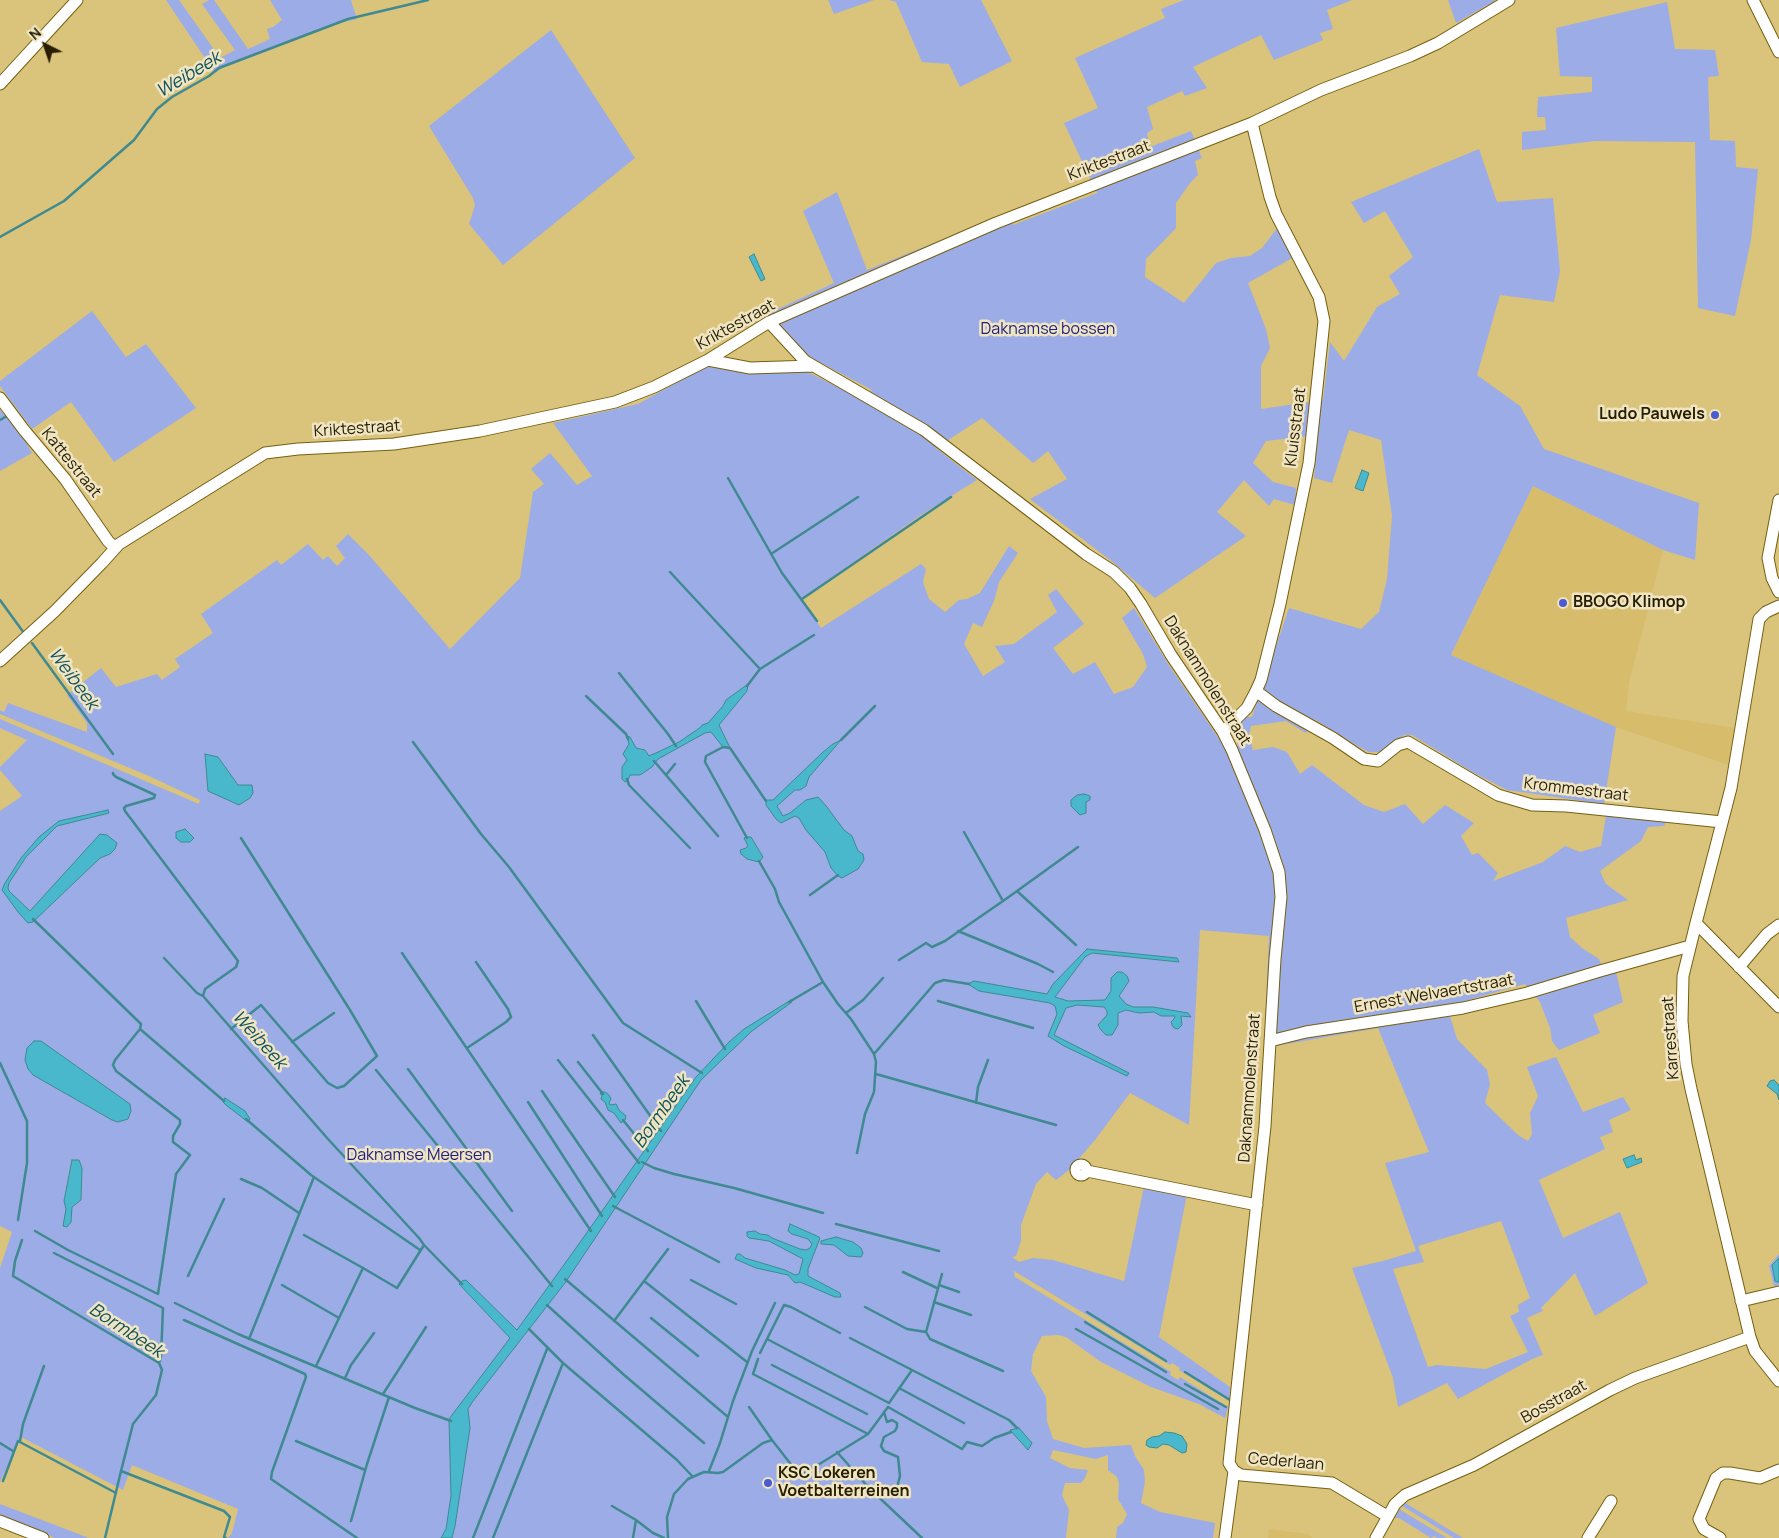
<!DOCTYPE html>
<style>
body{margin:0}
#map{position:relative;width:1779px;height:1538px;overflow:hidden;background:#dac37b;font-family:Manrope,sans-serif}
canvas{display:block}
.north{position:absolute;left:20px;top:20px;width:50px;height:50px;-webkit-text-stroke:4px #f0e5c2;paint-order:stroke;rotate:319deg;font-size:14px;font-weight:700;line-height:20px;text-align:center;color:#271e01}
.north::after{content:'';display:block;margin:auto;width:18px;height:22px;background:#271e01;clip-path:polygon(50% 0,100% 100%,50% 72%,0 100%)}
</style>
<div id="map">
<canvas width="1779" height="1538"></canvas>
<div class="north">N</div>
</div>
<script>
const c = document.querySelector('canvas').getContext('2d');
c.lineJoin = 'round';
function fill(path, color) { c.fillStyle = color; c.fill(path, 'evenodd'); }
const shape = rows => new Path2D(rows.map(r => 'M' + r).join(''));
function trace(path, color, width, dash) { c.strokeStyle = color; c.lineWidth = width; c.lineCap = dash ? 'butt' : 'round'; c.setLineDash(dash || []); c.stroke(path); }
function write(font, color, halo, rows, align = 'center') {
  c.font = font + ' Manrope,sans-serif'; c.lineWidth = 5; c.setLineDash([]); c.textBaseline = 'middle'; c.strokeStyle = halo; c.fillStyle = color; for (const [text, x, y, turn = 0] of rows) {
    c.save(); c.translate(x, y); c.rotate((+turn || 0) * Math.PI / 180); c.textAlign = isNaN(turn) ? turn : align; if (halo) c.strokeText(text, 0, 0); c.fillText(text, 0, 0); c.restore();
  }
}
fill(shape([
 [1533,486,1663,550,1629,683,1626,711,1735,728,1729,765,1616,727,1451,656],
 [1269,1529,1308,1534,1312,1538,1268,1538]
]), '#d6bc6b');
fill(shape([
 [166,0,179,0,220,58,235,50,202,4,209,0,214,0,248,49,270,39,267,29,273,27,282,20,270,0,351,0,357,19,332,25,226,65,215,73],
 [828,0,874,0,834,14],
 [889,0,981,0,1012,61,960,87,949,64,922,62,896,2],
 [1184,0,1352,0,1327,10,1333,29,1320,33,1323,40,1274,60,1261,35,1193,67,1207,88,1185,96,1182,91,1147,107,1153,129,1147,133,1150,147,1191,131,1202,158,1195,161,1198,175,1190,183,1176,203,1176,228,1146,259,1145,277,1184,303,1216,263,1231,258,1250,256,1262,248,1278,227,1294,257,1248,283,1266,329,1270,348,1261,366,1261,409,1323,400,1330,342,1344,361,1377,307,1400,294,1389,276,1413,257,1385,211,1364,223,1351,202,1479,149,1497,202,1553,198,1560,271,1554,302,1500,295,1477,375,1520,406,1544,449,1699,503,1695,560,1663,550,1533,486,1451,655,1616,727,1604,804,1507,790,1474,773,1412,735,1404,735,1380,752,1369,752,1359,747,1314,719,1306,733,1286,721,1251,726,1249,735,1253,750,1273,747,1287,752,1300,774,1312,765,1364,805,1384,812,1405,804,1423,824,1445,805,1474,823,1461,836,1472,855,1478,853,1498,873,1493,881,1543,862,1565,846,1580,852,1601,846,1606,816,1666,821,1664,826,1648,827,1641,841,1600,871,1606,884,1628,900,1566,918,1570,937,1582,948,1599,959,1606,975,1616,972,1623,1002,1593,1015,1600,1033,1559,1050,1552,1041,1550,1028,1540,1002,1525,984,1447,1006,1457,1039,1487,1070,1490,1084,1485,1103,1518,1135,1528,1141,1532,1134,1530,1113,1538,1096,1527,1067,1556,1057,1583,1112,1623,1097,1631,1110,1609,1120,1613,1132,1600,1137,1605,1149,1539,1180,1563,1238,1620,1212,1648,1283,1595,1316,1575,1273,1541,1308,1543,1311,1527,1318,1543,1355,1532,1359,1458,1399,1447,1383,1398,1407,1393,1378,1352,1268,1383,1261,1416,1251,1385,1163,1429,1152,1378,1028,1264,1048,1269,936,1200,930,1189,1125,1130,1093,1095,1140,1069,1170,1056,1180,1047,1172,1036,1184,1021,1225,1021,1241,1016,1256,1012,1257,1019,1262,1033,1258,1053,1260,1124,1281,1144,1187,1187,1194,1159,1337,1230,1387,1229,1401,1179,1370,1180,1368,1172,1363,1170,1365,1014,1271,1015,1277,1171,1372,1170,1375,1178,1380,1180,1377,1228,1407,1225,1418,1199,1404,1151,1387,1101,1362,1066,1337,1058,1335,1042,1336,1033,1354,1031,1371,1046,1397,1047,1421,1053,1439,1084,1448,1131,1445,1135,1456,1144,1470,1145,1482,1141,1503,1160,1512,1215,1523,1213,1538,1116,1538,1117,1527,1123,1523,1127,1514,1118,1499,1119,1483,1117,1477,1108,1470,1108,1455,1096,1459,1053,1450,1050,1458,1070,1468,1088,1470,1085,1478,1081,1483,1065,1483,1062,1495,1069,1510,1066,1538,228,1538,232,1533,238,1509,132,1465,123,1490,21,1437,0,1482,0,1268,12,1232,0,1226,0,811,22,796,0,770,0,767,27,740,0,728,0,719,199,804,200,800,149,776,0,714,0,710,4,712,8,703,87,732,87,723,67,695,101,668,116,687,157,674,162,680,180,667,175,659,213,633,201,614,277,560,281,565,308,544,323,560,328,556,337,566,345,558,336,546,348,534,368,554,450,649,520,578,533,492,544,484,531,469,550,453,577,485,592,476,553,423,638,404,705,367,802,369,861,399,872,390,806,355,765,315,834,283,803,211,837,192,867,270,1011,212,1013,225,1097,193,1064,123,1098,108,1075,58,1165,18,1161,9],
 [982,418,1033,463,1048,451,1067,479,1030,499,1114,563,1155,598,1246,536,1217,512,1244,480,1269,506,1274,499,1295,505,1296,488,1273,482,1253,463,1266,441,1318,435,1314,478,1332,483,1349,430,1381,440,1392,516,1387,579,1379,612,1361,629,1289,608,1252,717,1244,717,1236,733,1238,746,1228,752,1170,667,1134,608,1122,618,1143,654,1147,667,1133,687,1114,694,1095,662,1073,674,1053,648,1084,624,1056,589,1048,595,1057,612,1014,644,995,646,1005,662,983,676,964,644,973,623,982,627,994,601,999,582,1018,553,1009,546,980,593,967,599,959,600,945,612,929,599,923,582,926,569,921,564,821,628,802,598,921,515,977,480,936,448],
 [205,755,218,757,238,785],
 [1501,1221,1530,1298,1518,1305,1519,1312,1510,1316,1528,1352,1486,1369,1436,1365,1428,1367,1393,1269,1424,1262,1418,1246],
 [1448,0,1495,0,1495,1,1456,23],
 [1667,2,1675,49,1715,50,1719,76,1708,77,1710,140,1735,141,1736,167,1758,169,1751,240,1735,316,1698,308,1695,142,1595,141,1522,150,1522,132,1546,130,1545,117,1537,117,1538,97,1592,92,1592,77,1560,76,1556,28],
 [551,30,635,158,503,265,469,224,475,205,473,198,429,126],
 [92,311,126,357,146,344,196,408,114,462,71,402,32,429,0,386,0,381],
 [0,410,29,439,25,441,32,453,0,471],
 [1779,1254,1779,1285,1774,1286,1769,1266],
 [1402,1501,1407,1504,1463,1538,1454,1538,1399,1504],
 [0,1504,89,1538,55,1538,0,1516],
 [1400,1509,1402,1511,1447,1538,1437,1538,1434,1536,1431,1538,1399,1518,1395,1518]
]), '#9cace6');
const water = shape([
 [754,254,765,279,761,281,749,257,754,254],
 [1362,470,1369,473,1363,491,1355,488,1362,470],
 [748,684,747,691,719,725,730,748,723,747,711,732,705,733,658,759,652,767,640,775,630,775,628,780,625,782,622,779,622,767,627,760,623,754,629,744,627,736,630,737,636,748,645,750,649,756,658,752,679,742,701,727,702,725,708,723,723,706,726,700,748,684],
 [841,740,809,777,806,786,800,790,795,790,777,806,783,816,790,813,806,800,818,797,827,807,844,830,852,836,858,851,863,854,864,860,858,869,842,878,838,876,831,868,825,852,806,830,799,818,795,816,781,823,776,819,766,805,766,800,773,800,823,752,833,744,841,740],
 [205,754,218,757,238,785,252,785,253,793,250,798,239,805,208,791,205,754],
 [1084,794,1090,796,1090,800,1086,802,1086,813,1080,815,1071,806,1071,800,1077,795,1084,794],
 [108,810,109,813,57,826,26,857,9,883,8,888,9,891,30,911,100,834,107,835,117,843,115,849,110,854,100,858,33,922,28,923,18,912,2,890,5,883,21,858,39,837,59,821,108,810],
 [185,829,194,838,190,842,181,842,176,838,176,832,185,829],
 [746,837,751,837,763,857,759,862,747,859,741,854,740,850,746,848,748,846,744,838,746,837],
 [1087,949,1177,958,1179,962,1092,953,1085,957,1055,997,1068,1001,1105,1000,1111,991,1111,978,1117,972,1122,972,1127,976,1129,981,1119,996,1126,1004,1133,1007,1153,1007,1188,1013,1191,1017,1181,1016,1182,1025,1178,1029,1174,1028,1172,1025,1171,1022,1174,1019,1175,1016,1161,1016,1154,1012,1139,1013,1126,1010,1118,1013,1118,1025,1112,1035,1106,1035,1101,1030,1098,1025,1107,1015,1107,1011,1104,1007,1077,1005,1066,1008,1054,1035,1129,1073,1127,1076,1064,1046,1048,1036,1057,1014,1055,1006,1050,1003,979,991,968,984,974,981,1047,994,1053,984,1087,949],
 [791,1000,792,1002,752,1031,701,1080,565,1283,473,1401,468,1409,470,1428,455,1526,452,1538,441,1538,446,1529,451,1496,449,1419,510,1338,459,1284,462,1281,466,1280,517,1330,581,1241,696,1077,729,1042,744,1029,791,1000],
 [34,1041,41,1041,130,1104,131,1111,128,1119,118,1122,112,1120,33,1075,28,1069,25,1060,27,1048,34,1041],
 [1774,1080,1779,1085,1779,1100,1777,1094,1767,1086,1770,1081,1774,1080],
 [601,1092,605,1092,609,1095,611,1099,609,1103,610,1105,616,1104,619,1110,626,1116,625,1120,621,1123,614,1113,608,1110,605,1102,601,1099,602,1096,600,1093,601,1092],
 [225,1098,245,1111,250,1119,248,1122,226,1105,223,1102,225,1098],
 [1634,1155,1636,1160,1641,1158,1642,1162,1627,1168,1623,1159,1634,1155],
 [72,1160,79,1160,82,1168,81,1200,72,1207,71,1222,67,1227,63,1226,66,1209,64,1201,72,1160],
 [790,1224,819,1237,820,1238,808,1269,808,1276,840,1293,841,1297,835,1297,800,1282,795,1283,788,1275,756,1268,735,1259,737,1254,740,1254,745,1258,785,1270,795,1275,799,1274,803,1259,769,1241,749,1238,747,1236,747,1232,755,1231,760,1234,768,1235,772,1238,800,1249,806,1250,810,1248,812,1244,808,1239,792,1234,788,1231,790,1224],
 [836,1237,853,1242,861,1248,863,1253,861,1257,848,1256,834,1245,821,1244,821,1241,836,1237],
 [1779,1258,1779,1282,1777,1282,1775,1281,1772,1265,1779,1258],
 [1019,1428,1032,1443,1028,1450,1010,1430,1019,1428],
 [1165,1432,1174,1433,1182,1436,1187,1444,1186,1452,1182,1453,1169,1445,1163,1444,1157,1448,1149,1447,1146,1445,1147,1440,1152,1437,1159,1436,1165,1432]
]);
fill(water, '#49b8cd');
trace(water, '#3f8a90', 1);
trace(shape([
 [0,237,64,201,134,140,157,109,172,97,209,76,219,68,348,19,428,0],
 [0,420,7,416,6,414],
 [728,478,782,573,817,621],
 [771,554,858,497],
 [670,572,760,669],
 [802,599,951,497],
 [0,600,24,633],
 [32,643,113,754],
 [619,673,668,734,676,746],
 [747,686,760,669,814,635],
 [586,696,626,734,628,739],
 [841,740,875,706],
 [413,742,481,834,509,867,623,1023,702,1073],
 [730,748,723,747,706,756,705,762,747,838],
 [730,748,766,801],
 [654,761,718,836],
 [113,773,113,774,116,777,155,795,154,798,126,806,124,808,125,811,238,961,236,967,205,989,203,996,328,1139,419,1238,424,1245,462,1284],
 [666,775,675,764],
 [627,779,629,785,690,848],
 [964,832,1003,901,1017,891],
 [759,861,775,889,779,902,823,982,789,1002],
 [810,895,838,875],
 [33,919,141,1024,140,1029,115,1060,113,1065,116,1071,180,1120,180,1124,173,1136,173,1142,190,1155,176,1174,158,1294,68,1250,35,1231],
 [958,931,1038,964,1053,972],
 [1076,945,1017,891,1078,847],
 [402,953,591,1231],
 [164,958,197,993,203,996],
 [899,960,926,943,932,947,945,941,1003,901],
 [823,982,838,1004,851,1019,874,1054,876,1062,874,1092,865,1114,857,1153],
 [696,1001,725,1049],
 [938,1001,1033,1028],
 [846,1013,863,1000,883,978],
 [140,1029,224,1101],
 [231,1029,261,1005,328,1083,337,1088,344,1086,377,1056,350,1010,241,838],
 [593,1035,661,1131],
 [292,1042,334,1013],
 [467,1048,506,1022,511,1017,508,1009,476,962],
 [874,1054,935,983,944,980,969,984],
 [558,1060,639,1163],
 [578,1062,603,1094],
 [0,1063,27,1121,27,1163,18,1220],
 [408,1069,512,1211],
 [376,1070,552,1286],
 [876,1074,1056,1125],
 [542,1091,615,1197],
 [528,1102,602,1216],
 [976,1103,978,1087,988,1060],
 [246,1119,311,1175,420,1250],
 [623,1120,648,1151],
 [642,1162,654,1168,674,1174,734,1188,823,1213],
 [241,1179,262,1188,299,1213],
 [613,1206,719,1262],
 [836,1224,939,1251],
 [304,1235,363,1268],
 [22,1240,15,1261,13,1276,159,1363,162,1370,156,1395,133,1424,121,1471],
 [54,1253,163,1308,161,1357,159,1363],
 [903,1272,937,1288],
 [942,1274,926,1332,930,1339,1003,1371],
 [188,1276,224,1199],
 [565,1279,728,1417],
 [691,1280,736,1304],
 [644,1281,747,1362],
 [282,1285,339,1318],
 [939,1285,959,1292],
 [934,1302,971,1315],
 [175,1303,238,1334,415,1408,451,1421],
 [547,1305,623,1374,704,1443],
 [865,1307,907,1329,926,1332],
 [1087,1312,1166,1361],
 [651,1318,698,1356],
 [184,1320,305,1374,306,1377,272,1472,271,1479,357,1538],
 [614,1321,668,1249],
 [1085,1322,1166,1372],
 [529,1329,563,1363,677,1460,693,1477],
 [1076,1329,1218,1409],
 [850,1338,1009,1420,1017,1428],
 [249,1339,314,1177],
 [767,1339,889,1403,912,1370],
 [760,1353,784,1305,791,1307,840,1333],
 [758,1359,753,1374,868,1434],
 [772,1365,867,1414],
 [316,1366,363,1268,397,1288,424,1245],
 [1185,1372,1230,1400],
 [345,1378,351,1365,374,1333],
 [1185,1384,1226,1407],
 [899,1388,964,1423],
 [383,1394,426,1327],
 [749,1407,772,1440],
 [884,1412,887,1422,892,1420,897,1423,897,1427,895,1431,884,1437,881,1446,884,1451,898,1457,900,1476,896,1491],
 [20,1441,23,1424,44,1366],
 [296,1441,365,1470],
 [0,1443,13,1451],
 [837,1452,868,1487,922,1538],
 [709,1471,720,1443,733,1401,752,1351,775,1303],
 [3,1481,18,1441,116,1493],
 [612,1506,636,1520,653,1533,664,1538],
 [351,1521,367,1464,389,1397],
 [105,1538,121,1471,224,1511,230,1517,224,1537,226,1538],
 [473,1538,547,1349],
 [493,1538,563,1363],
 [633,1538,636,1520],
 [668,1538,667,1517,674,1494,688,1479,704,1472,718,1473,723,1472,763,1443,772,1440,800,1476,868,1434,888,1407,962,1449,967,1442,982,1446,994,1438,1011,1432]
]), '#3f8a90', 2.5);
const minor = shape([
 [1753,0,1779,52],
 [0,84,77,0],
 [769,322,805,361,924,430,1086,554,1114,572,1130,588,1141,604,1171,655,1223,732,1232,750,1265,830,1279,872,1281,897,1275,959,1265,1126,1229,1463,1234,1471,1225,1538],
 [708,360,750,368,813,366],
 [0,398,24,430,65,479,108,541,115,548],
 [1779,500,1768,558,1772,578,1779,592],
 [1779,606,1766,612,1759,619,1731,788,1696,923,1683,976,1682,1021,1686,1064,1691,1089,1750,1337,1755,1351,1779,1381],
 [0,661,55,611,102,563,119,544,265,453,298,449,394,444,480,431,615,402,654,387,708,360,769,322,996,223,1252,123,1321,90,1410,56,1438,43,1509,0],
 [1256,691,1276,706,1333,738,1364,759,1378,761,1398,745,1408,742,1498,795,1532,805,1566,806,1722,822],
 [1223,732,1247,708,1256,691,1261,680,1280,604,1309,463,1324,321,1319,297,1276,214,1270,197,1252,123],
 [1696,923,1779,1007],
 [1739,967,1767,934,1779,925],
 [1270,1041,1306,1032,1463,1008,1527,993,1600,971,1690,946],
 '1076 1170a5 5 0 1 1 10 0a5 5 0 1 1-10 0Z',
 [1087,1171,1257,1205],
 [1741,1301,1779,1292],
 [1234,1471,1241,1475,1332,1483,1387,1516],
 [0,1521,43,1538],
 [1376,1538,1395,1504,1405,1495,1474,1465,1610,1390,1635,1378,1750,1337],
 [1588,1538,1611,1501],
 [1720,1538,1704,1529,1699,1519,1716,1478,1723,1473,1730,1473,1760,1478,1779,1470]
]);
trace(minor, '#756011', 13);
trace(minor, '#fff', 11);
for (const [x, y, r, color] of [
 [1715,415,5,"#4b5bd0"],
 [1563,603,5,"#4b5bd0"],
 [768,1483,5,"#4b5bd0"]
]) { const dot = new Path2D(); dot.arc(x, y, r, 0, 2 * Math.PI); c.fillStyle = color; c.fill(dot); trace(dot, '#f0e5c2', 2); }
write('16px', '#271e01', '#f0e5c2', [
 ["Kriktestraat",1109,161,-21],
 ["Kriktestraat",736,325,-29],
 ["Kluisstraat",1296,427,-83],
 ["Kriktestraat",357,429,-4],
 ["Kattestraat",71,463,51],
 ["Daknammolenstraat",1207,681,58],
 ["Krommestraat",1576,790,7],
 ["Ernest Welvaertstraat",1434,994,-10],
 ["Karrestraat",1671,1038,-94],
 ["Daknammolenstraat",1250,1088,-86],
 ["Bosstraat",1554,1402,-29],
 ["Cederlaan",1286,1462,5]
]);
write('16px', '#1e1e81', '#f0e5c2', [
 ["Daknamse bossen",1048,330],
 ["Daknamse Meersen",419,1156]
]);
write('bold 16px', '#271e01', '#f0e5c2', [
 ["Ludo Pauwels",1705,415,"right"],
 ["BBOGO Klimop",1573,603],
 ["KSC Lokeren",778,1474],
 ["Voetbalterreinen",778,1492]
], 'left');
write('italic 18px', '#12525d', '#f0e5c2', [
 ["Weibeek",189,75,-31],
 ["Weibeek",73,679,54],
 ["Weibeek",259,1040,48],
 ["Bormbeek",662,1112,-55],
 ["Bormbeek",126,1331,33]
]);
</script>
